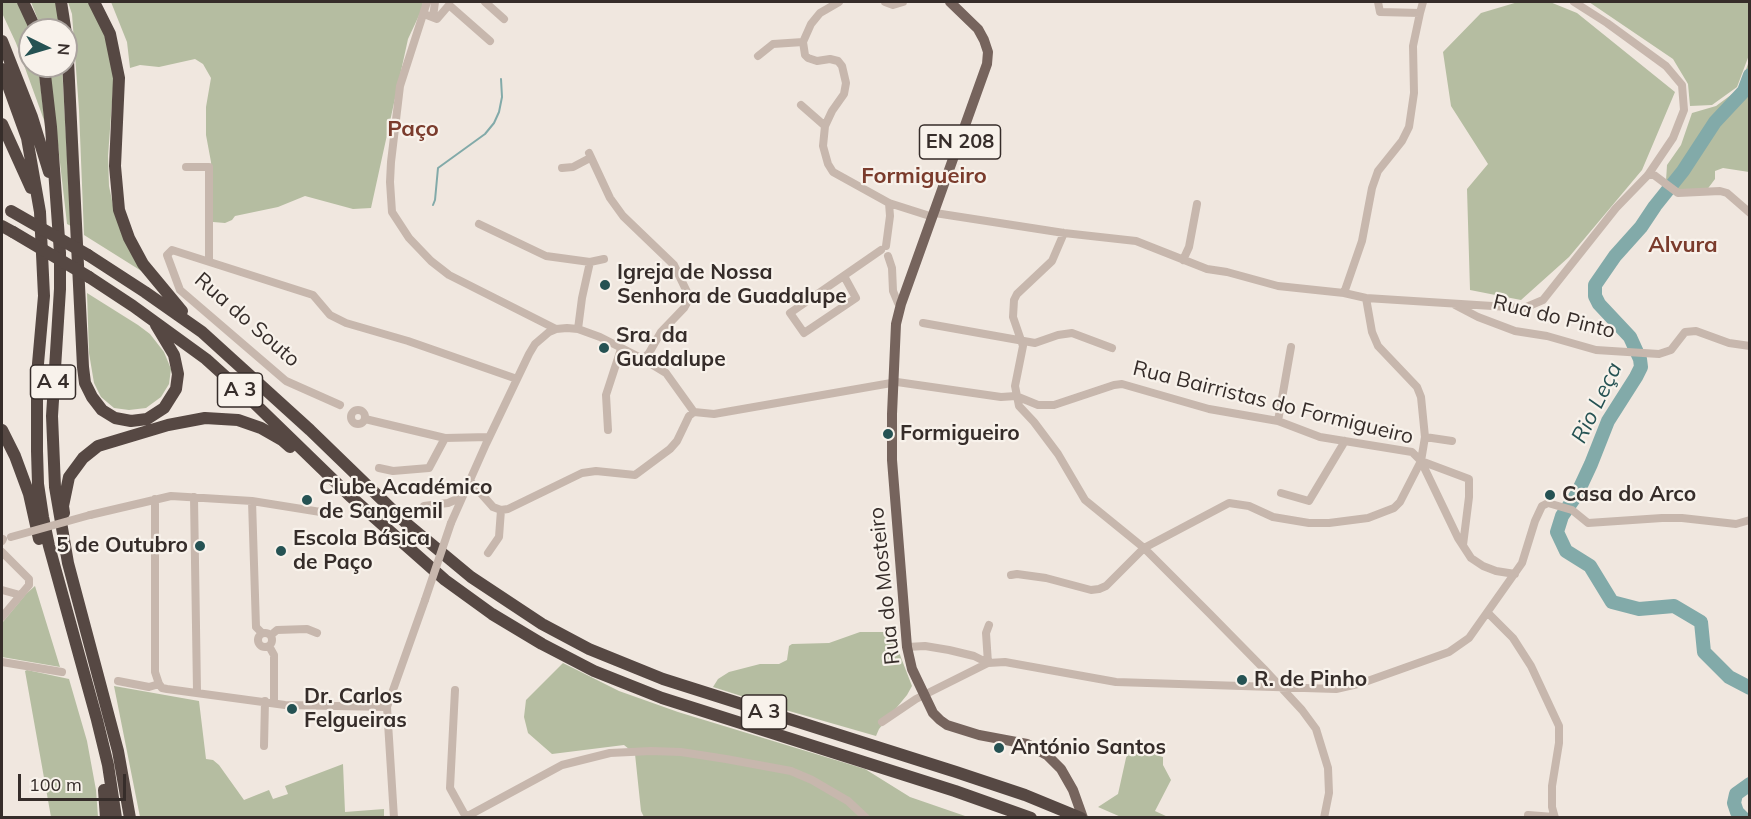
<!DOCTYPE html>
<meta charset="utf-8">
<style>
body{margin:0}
#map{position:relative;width:1751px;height:819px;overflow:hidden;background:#f0e7df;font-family:Mulish,sans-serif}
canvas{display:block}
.frame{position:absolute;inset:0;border:3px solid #362d2a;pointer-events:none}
.north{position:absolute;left:18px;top:18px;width:60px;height:60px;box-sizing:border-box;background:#f8f2eb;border:2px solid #aaa39e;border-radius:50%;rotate:95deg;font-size:16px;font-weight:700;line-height:24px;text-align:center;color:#362d2a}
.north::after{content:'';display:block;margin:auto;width:21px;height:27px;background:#255253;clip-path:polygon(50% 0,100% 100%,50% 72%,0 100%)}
.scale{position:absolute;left:18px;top:774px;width:108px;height:27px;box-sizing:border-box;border:3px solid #362d2a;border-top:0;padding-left:8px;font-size:18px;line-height:21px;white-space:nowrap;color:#362d2a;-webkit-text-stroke:4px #f8f2eb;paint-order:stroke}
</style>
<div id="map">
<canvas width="1751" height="819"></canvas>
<div class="frame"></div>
<div class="north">N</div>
<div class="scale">100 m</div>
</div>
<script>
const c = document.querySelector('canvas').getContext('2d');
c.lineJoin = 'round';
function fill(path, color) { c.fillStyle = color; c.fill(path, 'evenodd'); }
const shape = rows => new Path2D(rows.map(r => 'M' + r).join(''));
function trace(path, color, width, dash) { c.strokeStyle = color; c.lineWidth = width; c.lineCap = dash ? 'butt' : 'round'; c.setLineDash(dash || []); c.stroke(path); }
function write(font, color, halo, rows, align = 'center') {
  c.font = font + ' Mulish,sans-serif'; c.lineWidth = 4.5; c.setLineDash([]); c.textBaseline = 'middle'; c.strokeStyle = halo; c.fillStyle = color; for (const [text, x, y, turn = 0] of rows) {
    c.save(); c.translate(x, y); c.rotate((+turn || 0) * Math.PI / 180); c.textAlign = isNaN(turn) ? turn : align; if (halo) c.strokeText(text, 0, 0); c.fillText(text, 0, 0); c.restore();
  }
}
fill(shape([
 [2,2,17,2,23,10,30,30,30,66,38,66,45,123,16,43,2,13],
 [31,2,56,2,60,30,42,30],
 [68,2,89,2,101,23,110,52,114,75,108,156,109,186,115,215,143,272,84,235,79,110,72,14],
 [111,2,423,2,422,9,408,39,371,208,353,209,305,196,278,207,235,216,232,220,225,223,213,222,211,162,206,135,206,107,211,78,203,64,195,59,159,67,140,65,130,68,127,42],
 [1518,2,1550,2,1577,13,1675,92,1642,170,1569,257,1521,300,1470,290,1467,189,1488,164,1451,106,1443,52,1481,13],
 [1589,2,1749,2,1749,55,1737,87,1712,105,1690,106,1688,84,1673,59],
 [1749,61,1749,172,1723,168,1715,171,1715,179,1706,191,1679,191,1666,181,1667,165,1681,145,1692,113,1716,106,1739,89],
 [49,66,62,66,71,226,67,224],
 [87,293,138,325,150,334,164,352,171,369,169,384,161,397,146,408,129,410,114,408,101,397,94,383,89,353],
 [35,586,60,667,2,657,2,623,26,594],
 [860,632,883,632,895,634,895,642,912,686,907,695,879,729,876,736,782,709,713,687,718,679,729,672,760,664,779,664,787,660,789,646,792,644,829,643],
 [563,663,619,691,678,712,865,769,910,797,968,817,644,817,641,811,635,754,624,745,552,754,528,733,524,717,526,700],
 [27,670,69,679,87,741,96,790,98,817,51,817,25,671],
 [114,686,199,701,206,759,213,760,219,765,244,800,269,790,273,799,288,794,285,786,343,764,345,812,384,809,384,817,140,817],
 [1132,744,1163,757,1163,765,1171,780,1155,811,1168,817,1121,817,1098,807,1118,794,1126,758]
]), '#b5bda1');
trace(shape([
 [433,205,435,200,438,168,485,134,494,123,499,112,502,97,501,79]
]), '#82aaa9', 2);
trace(shape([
 [1750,75,1744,91,1715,122,1683,171,1655,206,1641,227,1615,256,1595,285,1595,296,1599,304,1630,337,1640,359,1641,367,1636,377,1608,421,1591,464,1577,494,1562,516,1557,532,1566,551,1590,566,1612,602,1639,609,1674,606,1701,622,1704,652,1729,677,1750,688],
 [1743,818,1737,812,1734,803,1736,794,1750,784]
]), '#82aaa9', 14);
trace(shape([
 [427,2,400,86,391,162,390,182,392,212,409,238,431,261,449,275,556,329],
 [485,2,504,19],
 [839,2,820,13,811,24,803,42,805,55,808,58,817,61,830,59,838,61,842,66,846,83,844,94,832,111,825,126,823,146,828,164,833,172,889,203,933,217],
 [885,2,893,5,903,2],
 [1378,2,1380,12,1420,13,1423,2],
 [424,14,437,19,449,5,490,41],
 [433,17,435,2],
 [758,56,773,44,803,42],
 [801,105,825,126],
 [589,153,610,198,623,216,674,265,688,294,688,301,684,308,661,332,649,353,643,359],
 [186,167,209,167,209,261],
 [562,168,573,167,590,158],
 [1648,175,1654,175,1678,193,1720,191,1727,193,1750,213],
 [935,213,1064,233,1136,241,1207,269,1227,272,1278,286,1344,293,1366,298,1524,308,1543,300,1616,208,1648,175,1673,138,1684,110,1682,85,1666,66,1607,23,1574,2],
 [479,224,546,256,590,262,582,298,578,329],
 [1064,233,1052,261,1017,294,1014,300,1013,317,1023,346,1015,386,1019,406,1034,422,1058,454,1085,500,1144,548,1210,614,1264,669,1302,710,1316,729,1328,768,1329,793,1324,818],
 [886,246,890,216,889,203],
 [888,256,892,268,893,291,898,303,901,304],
 [1183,260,1189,247,1197,204],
 [590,262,604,259],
 [844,276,856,298,804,333,790,313,881,250],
 [1344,293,1362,241,1372,188,1378,171,1402,141,1409,127,1414,93,1413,46,1420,13],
 [1455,305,1478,317,1515,331,1547,336,1596,350,1659,354,1671,350,1685,332,1696,331,1729,343,1750,346],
 [923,323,1035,343,1058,335,1072,333,1112,348],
 [340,405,286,381,180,290,167,255,172,250,313,295,330,315,346,323,408,341,517,379],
 '351 417a7 7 0 1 1 14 0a7 7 0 1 1-14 0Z',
 [365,419,445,438,489,437],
 [1278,421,1291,347],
 [608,430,606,395,621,349],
 [1425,437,1452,441],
 [1421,461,1469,479,1469,497,1463,545],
 [379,468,393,471,429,468,445,438],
 [470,481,493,507,501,510,508,509,582,473,596,471,635,475,670,449,677,441,689,416,694,412],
 [1281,493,1309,501,1345,441],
 [194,497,197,691],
 [155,499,155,672,159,684],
 [252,501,256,627,262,633],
 [424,506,448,503,462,497],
 [90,515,171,496,252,501,333,514],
 [451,523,486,444,529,354,535,344,549,332,556,329,567,328,578,329,600,337,643,359,666,373,694,412,714,414,897,382,1001,397,1016,396,1038,405,1054,405,1114,385,1122,384,1209,409,1278,421,1320,437,1412,452,1421,461,1458,538,1471,558,1483,566,1496,571,1515,574],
 [2,541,3,539],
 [2,552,29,579,29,585,2,617],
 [488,553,499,537,501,510],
 [1011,575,1017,574,1046,578,1091,590,1099,589,1106,586,1144,548,1229,503,1249,506,1273,517,1309,523,1329,523,1368,518,1394,508,1400,502,1421,461,1425,437,1421,397,1417,387,1378,346,1372,332,1366,298],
 [2,590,20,595],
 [1488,613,1513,638,1531,666,1559,726,1559,743,1552,786,1552,807,1555,818],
 '258 640a7 7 0 1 1 14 0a7 7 0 1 1-14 0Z',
 [271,635,277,630,307,629,317,633],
 [269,646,274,655,274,703],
 [907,647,925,646,949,650,974,656,988,663,986,633,989,625],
 [2,662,62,672],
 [118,681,149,687,159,684,162,688,167,689,285,705,387,707],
 [455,690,450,788,466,817],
 [882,722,916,699,988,663,1005,662,1116,682,1336,689,1362,683,1449,652,1469,638,1522,563,1535,521,1542,506,1548,503,1572,510,1588,523,1662,518,1682,518,1736,524,1750,520],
 [264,746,265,701],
 [1528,815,1554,817],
 [394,818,387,707,425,600],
 [464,818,562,765,610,753,651,751,681,752,726,759,791,771,812,780,848,801,866,818]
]), '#c7b7ad', 8);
trace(shape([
 [950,2,978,29,984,40,988,52,987,64,901,304,896,324,892,414,892,460,907,647,912,669,933,713,940,720,947,725,979,735,1027,744,1047,755,1061,769,1073,790,1083,818]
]), '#76645d', 10);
trace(shape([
 [23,2,36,30],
 [61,2,67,40,83,367,85,383,92,397,102,410,115,418,131,421,147,419,164,408,176,389,178,374,174,355,156,325],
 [94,2,110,34,119,78,115,166,119,210,129,238,143,264,182,311],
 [2,41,32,117,49,172],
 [44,66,51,127,60,253,60,289,52,416,55,487,68,563,118,751,130,818],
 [2,69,27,138,40,212,44,296,37,375,37,451,38,484,43,517,49,546,97,720,108,765,116,818],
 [2,124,31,188],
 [2,226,13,232],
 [88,255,145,292,202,332,310,430,406,523,471,577,542,624,589,649,663,679,956,772,1025,795,1081,818],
 [89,277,133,306,206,359,248,397,350,496,445,580,492,614,542,644,594,671,662,698,955,791,1031,818],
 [2,430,15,456,29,494,39,539],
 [64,513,63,506,69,477,83,458,98,446,168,425,205,418,238,420,261,428,282,440,290,447],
 [104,790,106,818]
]), '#564843', 12);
trace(shape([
 [11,537,90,515],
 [425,600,451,523]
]), '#c7b7ad', 8);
trace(shape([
 [11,211,88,255],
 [13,232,89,277]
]), '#564843', 12);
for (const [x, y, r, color] of [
 [605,285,6,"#255253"],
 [604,348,6,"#255253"],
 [888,434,6,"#255253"],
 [1550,495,6,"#255253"],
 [307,500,6,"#255253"],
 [200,546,6,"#255253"],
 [281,551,6,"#255253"],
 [1242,680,6,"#255253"],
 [292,709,6,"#255253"],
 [999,748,6,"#255253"]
]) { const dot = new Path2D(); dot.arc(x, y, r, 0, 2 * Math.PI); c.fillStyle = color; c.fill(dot); trace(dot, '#f8f2eb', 2); }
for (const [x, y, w] of [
 [960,142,81],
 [53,382,45],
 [240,390,45],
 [764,712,45]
]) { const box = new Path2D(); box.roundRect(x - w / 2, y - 17, w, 34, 4.5); c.fillStyle = '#f8f2eb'; c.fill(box); trace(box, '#362d2a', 1.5); }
write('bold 20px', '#362d2a', null, [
 ["EN 208",960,142],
 ["A 4",53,382],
 ["A 3",240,390],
 ["A 3",764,712]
]);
write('bold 21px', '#362d2a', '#f8f2eb', [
 ["Igreja de Nossa",617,273],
 ["Senhora de Guadalupe",617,297],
 ["Sra. da",616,336],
 ["Guadalupe",616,360],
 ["Formigueiro",900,434],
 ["Clube Académico",319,488],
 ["de Sangemil",319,512],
 ["Casa do Arco",1562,495],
 ["Escola Básica",293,539],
 ["de Paço",293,563],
 ["5 de Outubro",188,546,"right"],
 ["R. de Pinho",1254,680],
 ["Dr. Carlos",304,697],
 ["Felgueiras",304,721],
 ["António Santos",1011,748]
], 'left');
write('21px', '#362d2a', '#f8f2eb', [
 ["Rua do Pinto",1554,317,14],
 ["Rua do Souto",247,320,41],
 ["Rua Bairristas do Formigueiro",1273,403,14],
 ["Rua do Mosteiro",885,586,-96]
]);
write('bold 22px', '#7b3c2d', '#f8f2eb', [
 ["Paço",413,129],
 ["Formigueiro",924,176],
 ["Alvura",1683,245]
]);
write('italic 22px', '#255253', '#f8f2eb', [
 ["Rio Leça",1597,403,-64]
]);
</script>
